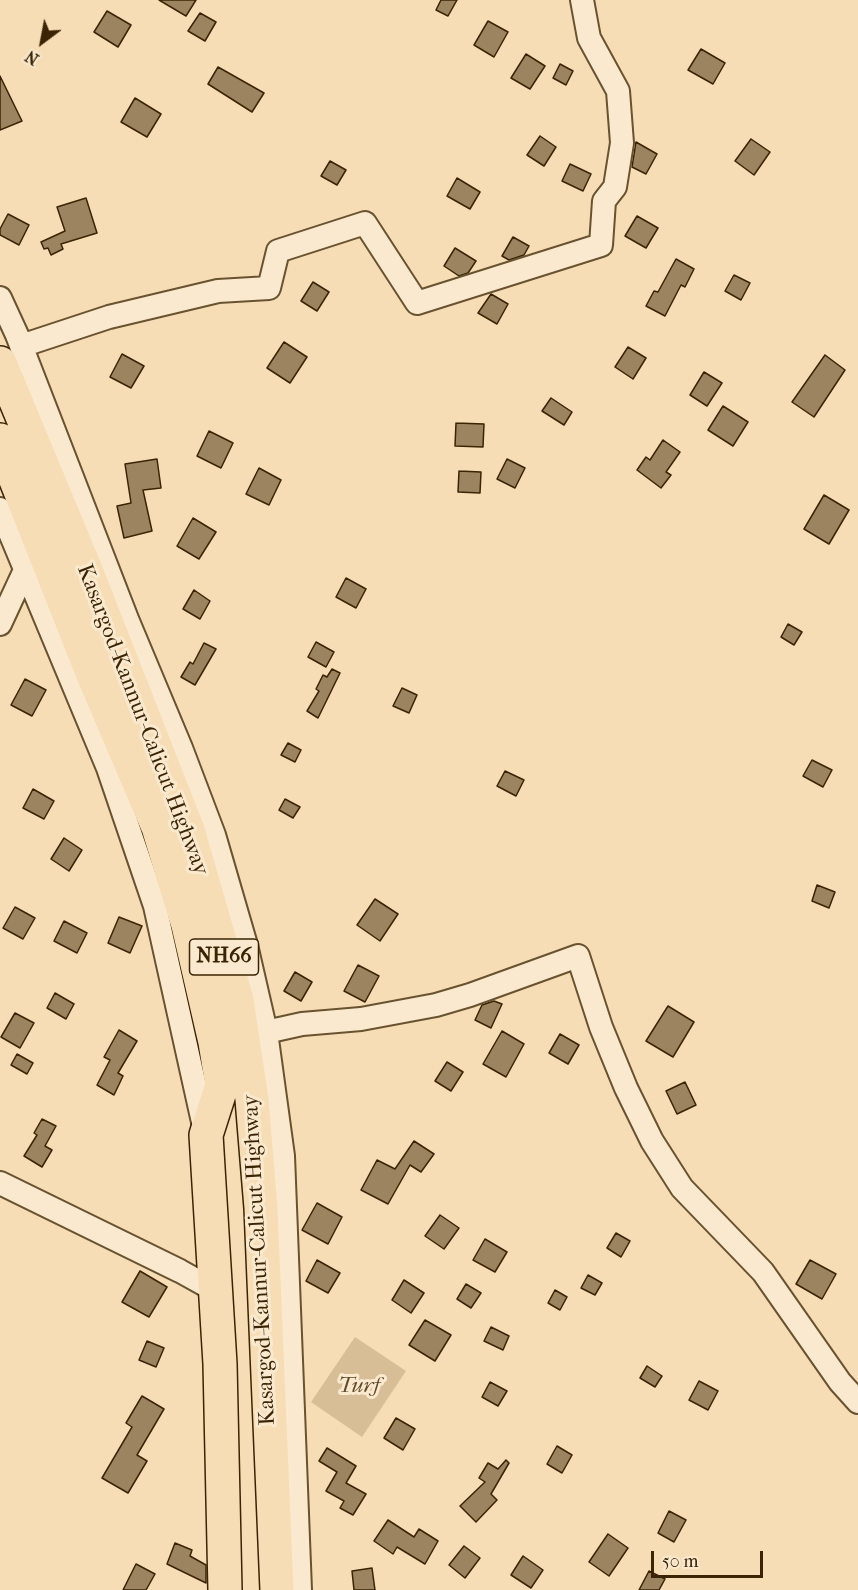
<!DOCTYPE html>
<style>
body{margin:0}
#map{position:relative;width:858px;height:1590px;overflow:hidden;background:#f7ddb5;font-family:"IM FELL French Canon",serif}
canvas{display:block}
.north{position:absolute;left:12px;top:12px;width:60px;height:60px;-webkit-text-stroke:4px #fae9cf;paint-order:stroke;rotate:212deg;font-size:16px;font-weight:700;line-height:24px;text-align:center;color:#3a2404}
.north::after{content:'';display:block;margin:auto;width:21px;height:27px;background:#3a2404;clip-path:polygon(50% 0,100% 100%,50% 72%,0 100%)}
.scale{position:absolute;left:651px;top:1551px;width:112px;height:27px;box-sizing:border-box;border:3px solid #3a2404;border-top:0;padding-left:8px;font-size:18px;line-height:21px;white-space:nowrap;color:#3a2404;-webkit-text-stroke:4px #fae9cf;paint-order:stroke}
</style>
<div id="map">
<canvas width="858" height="1590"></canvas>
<div class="north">N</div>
<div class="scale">50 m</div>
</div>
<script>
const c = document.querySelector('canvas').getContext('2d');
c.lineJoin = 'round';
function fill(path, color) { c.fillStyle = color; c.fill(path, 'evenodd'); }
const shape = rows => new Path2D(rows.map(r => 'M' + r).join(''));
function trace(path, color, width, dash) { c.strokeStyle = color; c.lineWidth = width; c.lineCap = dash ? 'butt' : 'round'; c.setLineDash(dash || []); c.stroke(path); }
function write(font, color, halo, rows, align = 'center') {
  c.font = font + ' "IM FELL French Canon",serif'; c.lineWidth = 6; c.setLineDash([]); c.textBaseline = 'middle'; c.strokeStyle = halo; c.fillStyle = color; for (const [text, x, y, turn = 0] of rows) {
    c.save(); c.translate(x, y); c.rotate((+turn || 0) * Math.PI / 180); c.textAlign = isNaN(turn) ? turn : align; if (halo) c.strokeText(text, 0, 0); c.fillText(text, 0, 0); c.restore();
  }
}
fill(shape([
 [355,1337,406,1371,362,1437,311,1402]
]), '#d7be97');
const building = shape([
 [159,0,196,0,186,16,159,0],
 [441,0,457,0,448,16,436,10,441,0],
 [107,11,131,25,118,47,94,32,107,11],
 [200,13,216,22,205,41,188,31,200,13],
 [488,21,508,32,494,57,474,45,488,21],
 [701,49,725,63,713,84,688,70,701,49],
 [526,54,545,66,530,89,511,78,526,54],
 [560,64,573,71,566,85,553,78,560,64],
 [218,67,264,93,252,112,208,84,218,67],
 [0,76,22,121,0,130,0,76],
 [135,98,161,114,147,137,121,122,135,98],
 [540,136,556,147,544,166,527,155,540,136],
 [751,139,770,152,754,175,735,161,751,139],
 [636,142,657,154,646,174,632,167,636,142],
 [330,161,346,170,337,185,321,176,330,161],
 [570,164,591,174,583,191,562,181,570,164],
 [457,178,480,192,470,209,447,196,457,178],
 [86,198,97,233,61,244,63,249,51,255,48,248,44,249,41,242,65,231,57,207,86,198],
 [8,214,29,225,19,245,0,235,0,229,8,214],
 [637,216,658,228,646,248,625,236,637,216],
 [513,237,529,246,524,255,509,260,502,256,513,237],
 [455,248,476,261,468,273,459,276,444,266,455,248],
 [676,259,694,269,685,287,681,285,665,316,646,306,654,291,658,292,676,259],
 [734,275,750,283,741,300,725,291,734,275],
 [313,282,329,292,317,311,301,301,313,282],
 [491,294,508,304,497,324,478,313,491,294],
 [284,342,307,357,290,383,267,368,284,342],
 [628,347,646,358,633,379,615,367,628,347],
 [122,354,144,366,131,388,110,377,122,354],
 [825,355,845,370,814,417,792,402,825,355],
 [704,372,722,383,707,406,690,395,704,372],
 [551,398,572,412,564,425,542,411,551,398],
 [723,406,748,422,733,446,708,430,723,406],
 [456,423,484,424,483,447,455,446,456,423],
 [209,431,233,443,221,468,197,456,209,431],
 [663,440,680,452,666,472,671,475,661,488,637,470,646,457,650,460,663,440],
 [157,459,161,488,143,490,152,531,124,538,117,506,131,503,125,464,157,459],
 [507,459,525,468,515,488,497,479,507,459],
 [259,468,281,480,269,505,246,494,259,468],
 [459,471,481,472,480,493,458,492,459,471],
 [824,495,849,510,829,544,804,529,824,495],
 [193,518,216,532,199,559,177,546,193,518],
 [346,578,366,589,356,608,336,597,346,578],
 [194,590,210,601,200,619,183,609,194,590],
 [788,624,802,632,794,645,781,637,788,624],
 [316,642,334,652,326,667,308,657,316,642],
 [204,643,216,649,195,685,181,677,190,662,193,664,204,643],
 [332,669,340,673,318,718,307,711,319,691,316,689,323,675,327,677,332,669],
 [25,679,46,690,32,716,11,705,25,679],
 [402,688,417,695,409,713,393,706,402,688],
 [288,743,301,750,295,762,281,755,288,743],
 [812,760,832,770,823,787,803,776,812,760],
 [505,771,524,780,516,796,497,786,505,771],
 [33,789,54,801,44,819,23,808,33,789],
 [285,799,300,807,293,818,279,810,285,799],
 [64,838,82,850,69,871,51,859,64,838],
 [817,885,835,892,829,908,812,901,817,885],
 [375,899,398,914,380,941,357,925,375,899],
 [15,907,35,918,23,939,3,928,15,907],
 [119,917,142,926,130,953,108,943,119,917],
 [64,921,87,933,77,953,54,941,64,921],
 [358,965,379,976,365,1002,344,991,358,965],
 [295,972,312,982,301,1001,284,991,295,972],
 [55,993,74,1004,66,1019,47,1008,55,993],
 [494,1001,502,1004,491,1028,475,1020,482,1005,494,1001],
 [668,1006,694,1022,673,1057,646,1041,668,1006],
 [15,1013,34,1023,20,1048,1,1037,15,1013],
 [119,1030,137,1041,118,1073,123,1076,114,1095,97,1085,110,1060,104,1057,119,1030],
 [502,1031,524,1044,506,1077,483,1064,502,1031],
 [560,1034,579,1045,568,1064,549,1053,560,1034],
 [17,1054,33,1063,27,1074,11,1065,17,1054],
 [447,1062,463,1072,451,1091,435,1081,447,1062],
 [685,1082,696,1105,677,1114,666,1091,685,1082],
 [42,1119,56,1126,45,1146,52,1150,42,1167,24,1156,37,1135,34,1133,42,1119],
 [414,1141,434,1154,421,1172,410,1165,388,1204,361,1190,377,1160,395,1169,414,1141],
 [317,1203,342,1217,328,1244,302,1230,317,1203],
 [440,1215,459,1228,444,1249,425,1236,440,1215],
 [616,1233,630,1241,621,1257,607,1248,616,1233],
 [485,1239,507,1252,495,1272,473,1260,485,1239],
 [317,1260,340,1273,328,1293,306,1281,317,1260],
 [810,1260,836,1274,822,1299,796,1284,810,1260],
 [140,1271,167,1287,149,1317,122,1302,140,1271],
 [588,1275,602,1283,595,1295,581,1288,588,1275],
 [404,1280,424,1293,411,1313,392,1300,404,1280],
 [466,1284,481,1293,471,1308,457,1299,466,1284],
 [555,1290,567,1297,560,1310,548,1303,555,1290],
 [425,1320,451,1335,435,1361,409,1345,425,1320],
 [491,1327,509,1336,503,1350,484,1341,491,1327],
 [147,1341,164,1348,156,1367,139,1360,147,1341],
 [647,1366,662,1376,655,1387,640,1378,647,1366],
 [699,1381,718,1391,708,1410,689,1400,699,1381],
 [490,1382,507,1391,498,1406,482,1397,490,1382],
 [142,1396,164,1409,137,1455,147,1461,128,1493,102,1478,132,1427,126,1423,142,1396],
 [396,1418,415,1429,403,1450,384,1438,396,1418],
 [557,1446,572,1455,562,1473,547,1464,557,1446],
 [327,1448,356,1466,346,1483,366,1494,353,1515,340,1508,344,1501,326,1491,337,1472,319,1461,327,1448],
 [506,1460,509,1463,491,1494,497,1500,476,1522,460,1506,485,1482,479,1478,488,1463,498,1469,506,1460],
 [669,1511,686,1520,674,1542,658,1533,669,1511],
 [388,1520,414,1537,419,1529,438,1541,425,1564,397,1547,393,1554,374,1541,388,1520],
 [608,1534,628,1548,609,1576,589,1562,608,1534],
 [175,1543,192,1550,190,1556,206,1565,206,1583,167,1564,175,1543],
 [464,1546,480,1558,465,1578,449,1565,464,1546],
 [523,1556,543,1570,531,1588,511,1575,523,1556],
 [136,1564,155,1574,146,1590,123,1590,136,1564],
 [372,1568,375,1590,354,1590,352,1571,372,1568],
 [649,1571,665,1579,659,1590,639,1590,649,1571]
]);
fill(building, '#9c8460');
trace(building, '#3a2404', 1.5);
const minor = shape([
 [0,298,17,335,127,619,181,748,214,835,246,945,266,1032,283,1156,300,1590],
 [21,346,109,317,218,291,269,288,278,251,365,223,417,303,601,245,604,201,615,187,622,143,618,91,589,38,582,0],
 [0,509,108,768,155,906,205,1131],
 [0,624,25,570],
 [266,1032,302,1024,361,1019,436,1005,470,995,578,956,601,1027,626,1088,652,1141,682,1188,763,1272,840,1382,858,1402],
 [0,1183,180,1271,216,1291]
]);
const highway = shape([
 [0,363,86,570,188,830,237,1000,252,1099,261,1208,277,1590],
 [0,440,93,675,158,827,188,925,215,1042,222,1085,206,1135,220,1364,225,1590]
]);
trace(minor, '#695230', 26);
trace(highway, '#3a2404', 36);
trace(minor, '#fae9cf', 22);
trace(highway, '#f7ddb5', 33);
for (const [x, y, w] of [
 [224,957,69]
]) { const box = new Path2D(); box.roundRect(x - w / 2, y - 18, w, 36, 4.5); c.fillStyle = '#fae9cf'; c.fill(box); trace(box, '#3a2404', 1.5); }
write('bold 21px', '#3a2404', null, [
 ["NH66",224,957]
]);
write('22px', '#3a2404', '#fae9cf', [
 ["Kasargod-Kannur-Calicut Highway",142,720,69],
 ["Kasargod-Kannur-Calicut Highway",260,1260,-93]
]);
write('italic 22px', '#614a29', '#fae9cf', [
 ["Turf",359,1387]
]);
</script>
